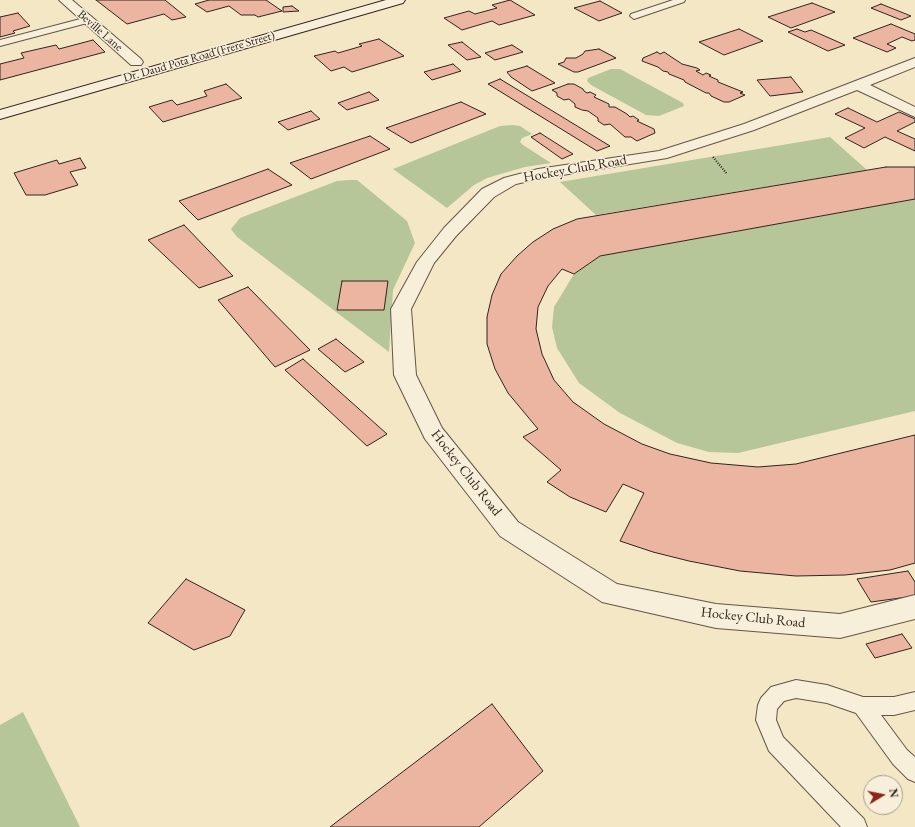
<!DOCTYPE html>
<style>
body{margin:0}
#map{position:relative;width:915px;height:827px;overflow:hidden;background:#f3e7c6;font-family:"EB Garamond",serif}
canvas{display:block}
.north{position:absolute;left:863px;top:775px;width:40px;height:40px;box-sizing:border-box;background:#f7efda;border:1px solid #a89e8d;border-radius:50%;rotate:80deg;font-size:11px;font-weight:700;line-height:16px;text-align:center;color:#32241a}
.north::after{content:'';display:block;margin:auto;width:14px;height:18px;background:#8f2418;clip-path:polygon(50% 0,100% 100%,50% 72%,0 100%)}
</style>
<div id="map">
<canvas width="915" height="827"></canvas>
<div class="north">N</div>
</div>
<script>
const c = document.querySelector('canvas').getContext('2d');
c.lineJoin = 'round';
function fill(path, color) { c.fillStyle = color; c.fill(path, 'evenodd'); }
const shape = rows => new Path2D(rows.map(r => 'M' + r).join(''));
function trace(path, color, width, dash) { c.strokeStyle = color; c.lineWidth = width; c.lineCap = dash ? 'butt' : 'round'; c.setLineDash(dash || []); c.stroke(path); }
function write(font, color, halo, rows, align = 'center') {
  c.font = font + ' "EB Garamond",serif'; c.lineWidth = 3; c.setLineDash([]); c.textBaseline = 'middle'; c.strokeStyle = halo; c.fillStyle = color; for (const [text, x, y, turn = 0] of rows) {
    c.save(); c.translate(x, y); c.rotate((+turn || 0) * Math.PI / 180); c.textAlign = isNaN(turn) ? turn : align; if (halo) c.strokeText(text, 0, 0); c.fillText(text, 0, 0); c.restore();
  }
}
fill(shape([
 [611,69,620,69,683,103,684,106,659,116,646,115,591,85,587,81,588,78],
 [512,125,520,126,532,134,522,138,520,142,523,145,551,163,525,167,487,178,474,185,447,208,393,169,500,126],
 [830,137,867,170,596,215,560,182],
 [348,180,357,180,407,221,415,243,393,290,389,352,237,237,231,229,240,218,337,181],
 [915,199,915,411,738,453,709,452,677,443,620,413,579,383,557,348,552,327,554,307,574,274,600,256],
 [23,712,80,827,0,827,0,725]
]), '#b7c698');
const building = shape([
 [96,0,165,0,186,17,172,20,164,14,127,24,96,0],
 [209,0,266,0,282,11,258,17,255,15,241,15,229,6,207,12,195,4,209,0],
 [510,0,535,15,499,25,492,21,462,30,444,18,469,11,475,14,497,8,492,5,510,0],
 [600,1,622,13,599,21,574,8,600,1],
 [812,3,835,12,791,28,768,17,812,3],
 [881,4,911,16,901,20,871,8,881,4],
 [292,6,299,11,283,12,283,7,292,6],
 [18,13,30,26,13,31,15,33,0,37,0,17,18,13],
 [891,24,915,34,915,40,912,41,902,37,887,44,896,48,887,52,853,38,891,24],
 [739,29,763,41,724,55,699,42,739,29],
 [797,29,805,32,811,30,845,45,828,51,788,32,797,29],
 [379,39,404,56,352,72,344,67,331,71,314,56,335,51,338,53,362,46,359,44,379,39],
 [93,40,105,52,0,80,0,64,24,58,21,53,56,45,59,49,93,40],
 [462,42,481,57,467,60,448,45,462,42],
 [512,45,523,52,495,60,485,53,512,45],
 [599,49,616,58,578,72,574,72,558,64,564,62,566,58,576,58,583,54,585,51,599,49],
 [657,52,660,54,664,52,682,64,697,68,700,70,696,71,703,75,706,73,711,75,709,76,718,80,718,82,743,92,740,93,745,95,729,102,724,102,711,96,709,93,706,93,685,82,684,80,669,74,668,72,663,71,658,67,642,61,643,58,657,52],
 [453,64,461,71,432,80,424,72,453,64],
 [527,66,555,83,532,91,511,77,507,72,527,66],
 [791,77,803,92,770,96,757,80,791,77],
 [500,79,610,146,597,151,488,84,500,79],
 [226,84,242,98,163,122,149,107,172,100,177,105,207,96,204,91,226,84],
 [568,84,574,84,583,89,584,91,587,93,590,92,596,95,594,97,609,104,609,107,615,107,627,114,630,117,633,116,639,120,637,121,654,129,655,133,637,141,631,137,625,137,610,124,604,125,598,121,598,118,588,111,582,110,575,107,575,104,569,99,564,100,557,96,557,93,552,90,568,84],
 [369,92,379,100,347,110,338,103,369,92],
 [461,102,486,114,411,143,386,128,461,102],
 [848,108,877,122,899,112,915,119,915,122,897,131,915,139,915,151,885,137,864,148,845,138,865,128,835,114,848,108],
 [311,111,320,119,288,130,278,122,311,111],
 [540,133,573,154,562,159,531,137,540,133],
 [370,136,390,149,311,179,290,163,370,136],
 [80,158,86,168,70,172,78,185,45,195,26,195,14,173,57,160,59,164,80,158],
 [886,167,915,167,915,199,600,256,574,274,562,269,548,286,538,307,536,329,542,354,554,380,573,402,604,424,642,444,670,454,711,463,758,467,796,464,915,435,915,563,890,570,845,575,796,576,740,571,689,561,653,552,620,541,644,493,623,484,606,512,570,497,547,482,561,470,523,437,538,429,508,393,495,369,487,344,487,317,492,295,501,274,517,256,533,242,553,229,577,219,886,167],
 [268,169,292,185,198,220,179,201,268,169],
 [184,225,233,276,199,288,148,240,184,225],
 [342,281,388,281,384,310,337,310,342,281],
 [248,287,310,350,275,367,218,300,248,287],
 [336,339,364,362,345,372,318,349,336,339],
 [303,359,387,434,367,446,285,370,303,359],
 [908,571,915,582,915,596,871,602,857,579,908,571],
 [186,579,245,610,230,636,194,650,148,623,186,579],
 [902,634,912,648,875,658,866,644,902,634],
 [492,704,543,771,479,827,330,827,492,704]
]);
fill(building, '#ebb5a1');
trace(building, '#32241a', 1);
const lane = shape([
 [673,0,685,0,684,2,637,18,634,19,630,16,631,14,673,0],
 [88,17,92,20,91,22,0,46,0,40,88,17],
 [796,680,827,685,863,697,894,697,915,692,915,710,894,715,881,715,907,750,915,757,915,782,908,779,893,764,856,713,827,703,796,698,784,701,777,709,776,720,783,737,864,819,867,827,841,827,769,751,756,720,758,705,761,698,771,687,796,680]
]);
const street = shape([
 [59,0,72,0,141,59,143,62,141,65,131,65,59,0],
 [915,58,915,67,870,85,915,107,915,117,857,90,754,130,667,158,538,179,516,184,494,197,456,236,434,263,411,309,416,375,442,428,518,522,617,584,716,604,840,614,915,595,915,619,840,638,716,628,602,602,500,536,425,439,394,375,391,309,417,262,444,228,482,189,504,178,538,169,659,151,744,124,915,58]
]);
const secondary = shape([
 [386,0,405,0,403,3,0,119,0,110,386,0]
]);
trace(lane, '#625545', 2);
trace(street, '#625545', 2);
trace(secondary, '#32241a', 2);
trace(shape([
 [713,157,727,174]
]), '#32241a', 2, [1, 1.5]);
fill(lane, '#f7efda');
fill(street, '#f7efda');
fill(secondary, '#f7efda');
write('12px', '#32241a', '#f7efda', [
 ["Beville Lane",100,31,41],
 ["Dr. Daud Pota Road (Frere Street)",199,57,-16]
]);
write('14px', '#32241a', '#f7efda', [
 ["Hockey Club Road",575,169,-10],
 ["Hockey Club Road",466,473,52],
 ["Hockey Club Road",753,618,6]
]);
</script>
